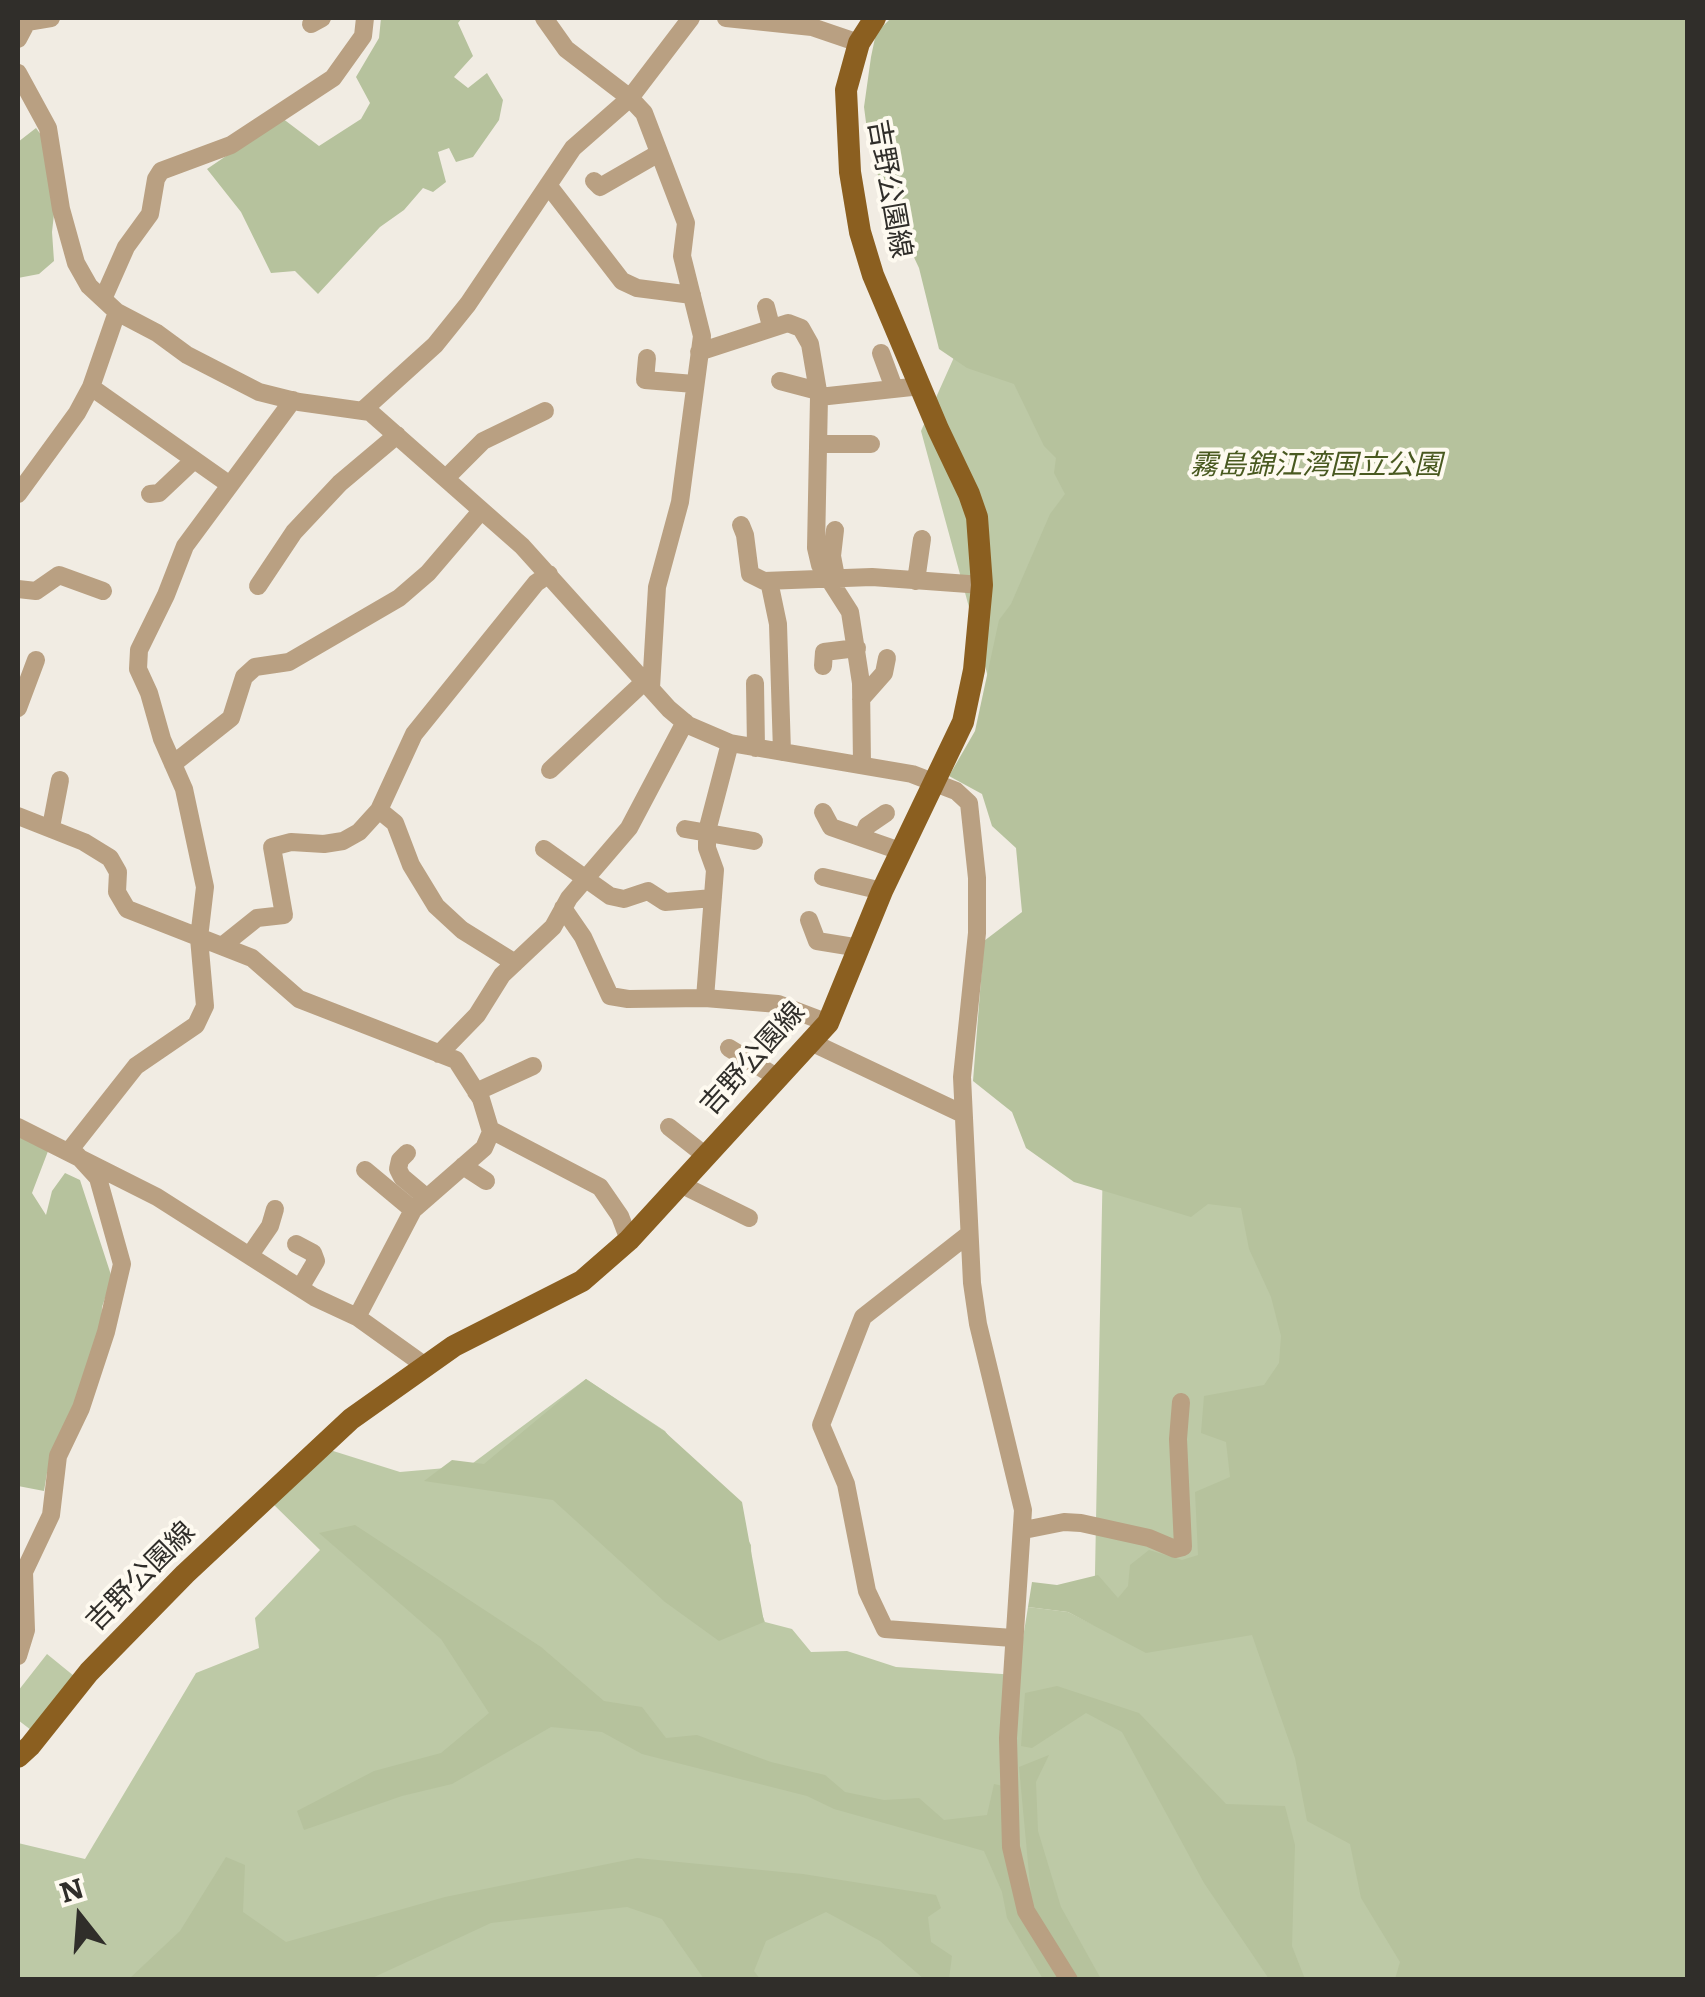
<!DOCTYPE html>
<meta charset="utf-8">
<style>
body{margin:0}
#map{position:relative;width:1705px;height:1997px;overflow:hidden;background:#f1ece3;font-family:Literata,serif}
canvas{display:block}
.frame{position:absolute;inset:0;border:20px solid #302e2a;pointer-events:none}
.north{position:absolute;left:30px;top:1867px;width:100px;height:100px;-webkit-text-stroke:8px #fefaf0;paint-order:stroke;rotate:343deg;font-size:28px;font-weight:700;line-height:40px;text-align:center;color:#302e2a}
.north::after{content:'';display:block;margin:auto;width:35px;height:45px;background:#302e2a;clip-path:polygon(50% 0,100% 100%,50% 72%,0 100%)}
</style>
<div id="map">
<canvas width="1705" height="1997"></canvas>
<div class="frame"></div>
<div class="north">N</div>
</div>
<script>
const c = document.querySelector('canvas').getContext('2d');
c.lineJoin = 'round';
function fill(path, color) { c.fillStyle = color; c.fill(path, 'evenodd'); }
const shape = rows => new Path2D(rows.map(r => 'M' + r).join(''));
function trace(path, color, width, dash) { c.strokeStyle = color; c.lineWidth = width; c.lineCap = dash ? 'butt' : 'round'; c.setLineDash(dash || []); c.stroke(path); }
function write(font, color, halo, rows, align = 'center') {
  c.font = font + ' Literata,"Noto Sans JP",serif'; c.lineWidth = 8; c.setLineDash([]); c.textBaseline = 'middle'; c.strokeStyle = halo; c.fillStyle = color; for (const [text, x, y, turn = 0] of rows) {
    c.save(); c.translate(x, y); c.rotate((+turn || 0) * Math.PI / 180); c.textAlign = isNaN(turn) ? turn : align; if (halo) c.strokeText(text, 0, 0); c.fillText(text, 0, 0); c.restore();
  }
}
fill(shape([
 [1106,18,1687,18,1687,1979,18,1980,18,1843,85,1859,196,1673,259,1648,255,1618,320,1550,272,1503,330,1450,400,1472,469,1466,586,1379,665,1431,703,1486,737,1521,751,1545,752,1589,765,1622,792,1629,811,1652,847,1651,896,1667,1017,1675,1028,1607,1068,1612,1094,1625,1104,1103,921,431],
 [47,1654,74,1676,31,1730,18,1720,18,1691]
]), '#bdc9a6');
fill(shape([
 [381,18,462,18,458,23,473,56,454,77,468,88,487,73,503,100,499,120,473,157,456,162,449,148,438,152,446,182,433,192,423,188,404,210,380,227,318,294,295,271,271,273,241,212,207,169,282,118,319,146,361,119,370,103,356,77,379,38],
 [891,18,1687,18,1687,1979,1395,1979,1400,1962,1361,1898,1350,1844,1307,1821,1295,1758,1252,1635,1146,1653,1068,1612,1028,1607,1032,1582,1057,1585,1098,1575,1118,1598,1128,1586,1130,1565,1149,1550,1182,1560,1198,1555,1195,1492,1230,1477,1226,1442,1201,1433,1204,1396,1264,1385,1279,1363,1281,1336,1271,1297,1249,1249,1241,1208,1208,1204,1191,1217,1074,1182,1026,1148,1012,1112,973,1081,984,941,1022,912,1016,848,992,826,982,794,949,776,975,731,999,620,1011,604,1050,514,1065,494,1054,473,1056,458,1044,446,1014,384,967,368,939,349,919,268,904,236,898,200,883,189,870,153,864,107,871,57,876,33],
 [36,128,49,146,57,187,52,232,54,261,39,274,18,278,18,142],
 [21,1133,50,1146,32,1193,46,1215,52,1191,65,1173,80,1180,112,1278,102,1307,101,1334,47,1473,44,1491,18,1486,18,1137],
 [586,1379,665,1432,742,1502,764,1622,719,1641,665,1602,553,1500,424,1481,452,1460,484,1464],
 [355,1525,541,1647,604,1701,642,1707,666,1738,697,1735,771,1762,825,1775,845,1792,884,1800,919,1798,944,1820,987,1815,994,1784,1003,1786,1007,1847,1063,1979,1043,1979,1007,1918,1002,1892,984,1851,834,1809,807,1796,642,1754,602,1732,551,1727,452,1784,402,1796,304,1830,297,1811,374,1771,441,1753,489,1713,441,1639,319,1533],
 [1057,1686,1139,1713,1226,1804,1285,1806,1295,1845,1292,1946,1305,1979,1269,1979,1204,1883,1122,1732,1086,1713,1032,1748,1021,1746,1025,1693],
 [1049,1755,1036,1782,1038,1831,1061,1907,1101,1979,1077,1979,1032,1906,1019,1767],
 [226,1857,245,1865,243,1912,286,1942,445,1897,637,1858,803,1874,936,1895,941,1908,928,1917,931,1942,952,1956,949,1979,924,1979,880,1941,826,1912,766,1941,754,1971,760,1979,704,1979,662,1919,627,1907,491,1923,370,1979,129,1979,180,1931]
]), '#b6c29d');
trace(shape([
 [544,18,566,49,630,98,644,113,686,223,682,256,702,336,680,502,657,587,651,688],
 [726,18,812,27,859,43],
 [311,24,322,18],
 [18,39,27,22,51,18],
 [18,73,48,128,61,209,76,263,89,286,117,312,157,333,187,355,259,392,299,402,370,412,522,546,669,709,688,725,730,743,912,774,956,791,969,803,977,878,977,933,962,1077,972,1283,978,1324,1023,1510,1008,1738,1011,1847,1026,1911,1069,1980],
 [594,181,600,187,659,153],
 [548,185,622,281,637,288,692,295],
 [103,299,126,247,150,214,156,179,161,171,231,145,333,78,363,36,365,18],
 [766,307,771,326],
 [699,352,788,323,801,328,810,344,819,397,816,548,820,565,850,612,861,683,862,765],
 [881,353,894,388],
 [647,358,645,380,694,384],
 [780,381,818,391],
 [91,387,230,485],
 [819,397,921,386],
 [362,411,435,345,468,304,573,148,630,98,691,18],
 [819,444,871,444],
 [446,478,483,441,545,411],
 [18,494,77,413,91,387,117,312],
 [150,494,159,493,194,460],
 [741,525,745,535,750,574,764,581,872,577,982,585],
 [835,530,832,556,836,577],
 [769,581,778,624,782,752],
 [916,581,922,539],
 [258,586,294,532,340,483,397,435],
 [18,589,36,591,59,575,103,591],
 [823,666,824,652,857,648],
 [755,683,756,748],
 [861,699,884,673,887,658],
 [18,708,36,660],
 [173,764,231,718,244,677,255,667,289,662,399,598,428,573,481,511],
 [550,770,645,681],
 [379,810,395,823,411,865,436,906,462,930,515,963],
 [823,812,831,827,900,851],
 [18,816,84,842,110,858,118,872,117,892,127,909,252,958,299,999,456,1060,481,1099,491,1132,484,1148,413,1210,357,1317],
 [51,827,60,780],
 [685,829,754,841],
 [863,836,867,826,886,813],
 [544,849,610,896,624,899,648,891,665,902,713,898],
 [823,877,882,891],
 [563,908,583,937,610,996,628,999,705,998,778,1004,828,1023],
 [809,920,817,941,860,948],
 [222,946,257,918,284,915,272,847,291,842,324,844,343,841,359,832,379,810,414,734,536,583,549,574],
 [705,998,715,870,707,848,707,831,730,743],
 [813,1043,963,1114],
 [729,1048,778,1078],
 [439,1054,477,1015,502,975,553,927,569,898,629,828,685,722],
 [476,1092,533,1066],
 [18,1127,157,1197,314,1297,357,1317,424,1365],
 [669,1127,706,1156],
 [491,1130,600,1187,620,1216,629,1240],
 [69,1151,136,1066,196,1025,205,1006,199,938,205,887,184,789,162,739,149,693,138,669,139,650,166,595,185,546,293,400],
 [407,1153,400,1160,398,1169,402,1177,427,1198],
 [463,1166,486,1181],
 [365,1170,413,1210],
 [680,1184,749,1218],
 [969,1234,863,1317,821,1425,846,1484,867,1591,885,1629,1013,1638],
 [296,1244,313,1253,316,1261,300,1288],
 [250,1255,270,1226,275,1209],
 [1024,1530,1064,1522,1081,1523,1149,1538,1175,1549,1183,1547,1178,1439,1181,1402],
 [18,1656,26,1630,24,1572,51,1515,58,1456,81,1408,106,1332,122,1264,98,1178,77,1155]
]), '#b9a082', 18);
trace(shape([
 [18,1757,30,1746,89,1672,185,1574,351,1419,454,1346,582,1281,629,1240,828,1023,882,891,963,722,974,670,982,585,977,517,969,494,938,429,873,275,860,232,850,172,846,90,859,43,875,18]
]), '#8b5f20', 22);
write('28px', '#302e2a', '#fefaf0', [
 ["吉野公園線",889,189,80],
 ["吉野公園線",753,1059,-48],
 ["吉野公園線",141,1577,-45]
]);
write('italic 28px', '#495920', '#fefaf0', [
 ["霧島錦江湾国立公園",1316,466]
]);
</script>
